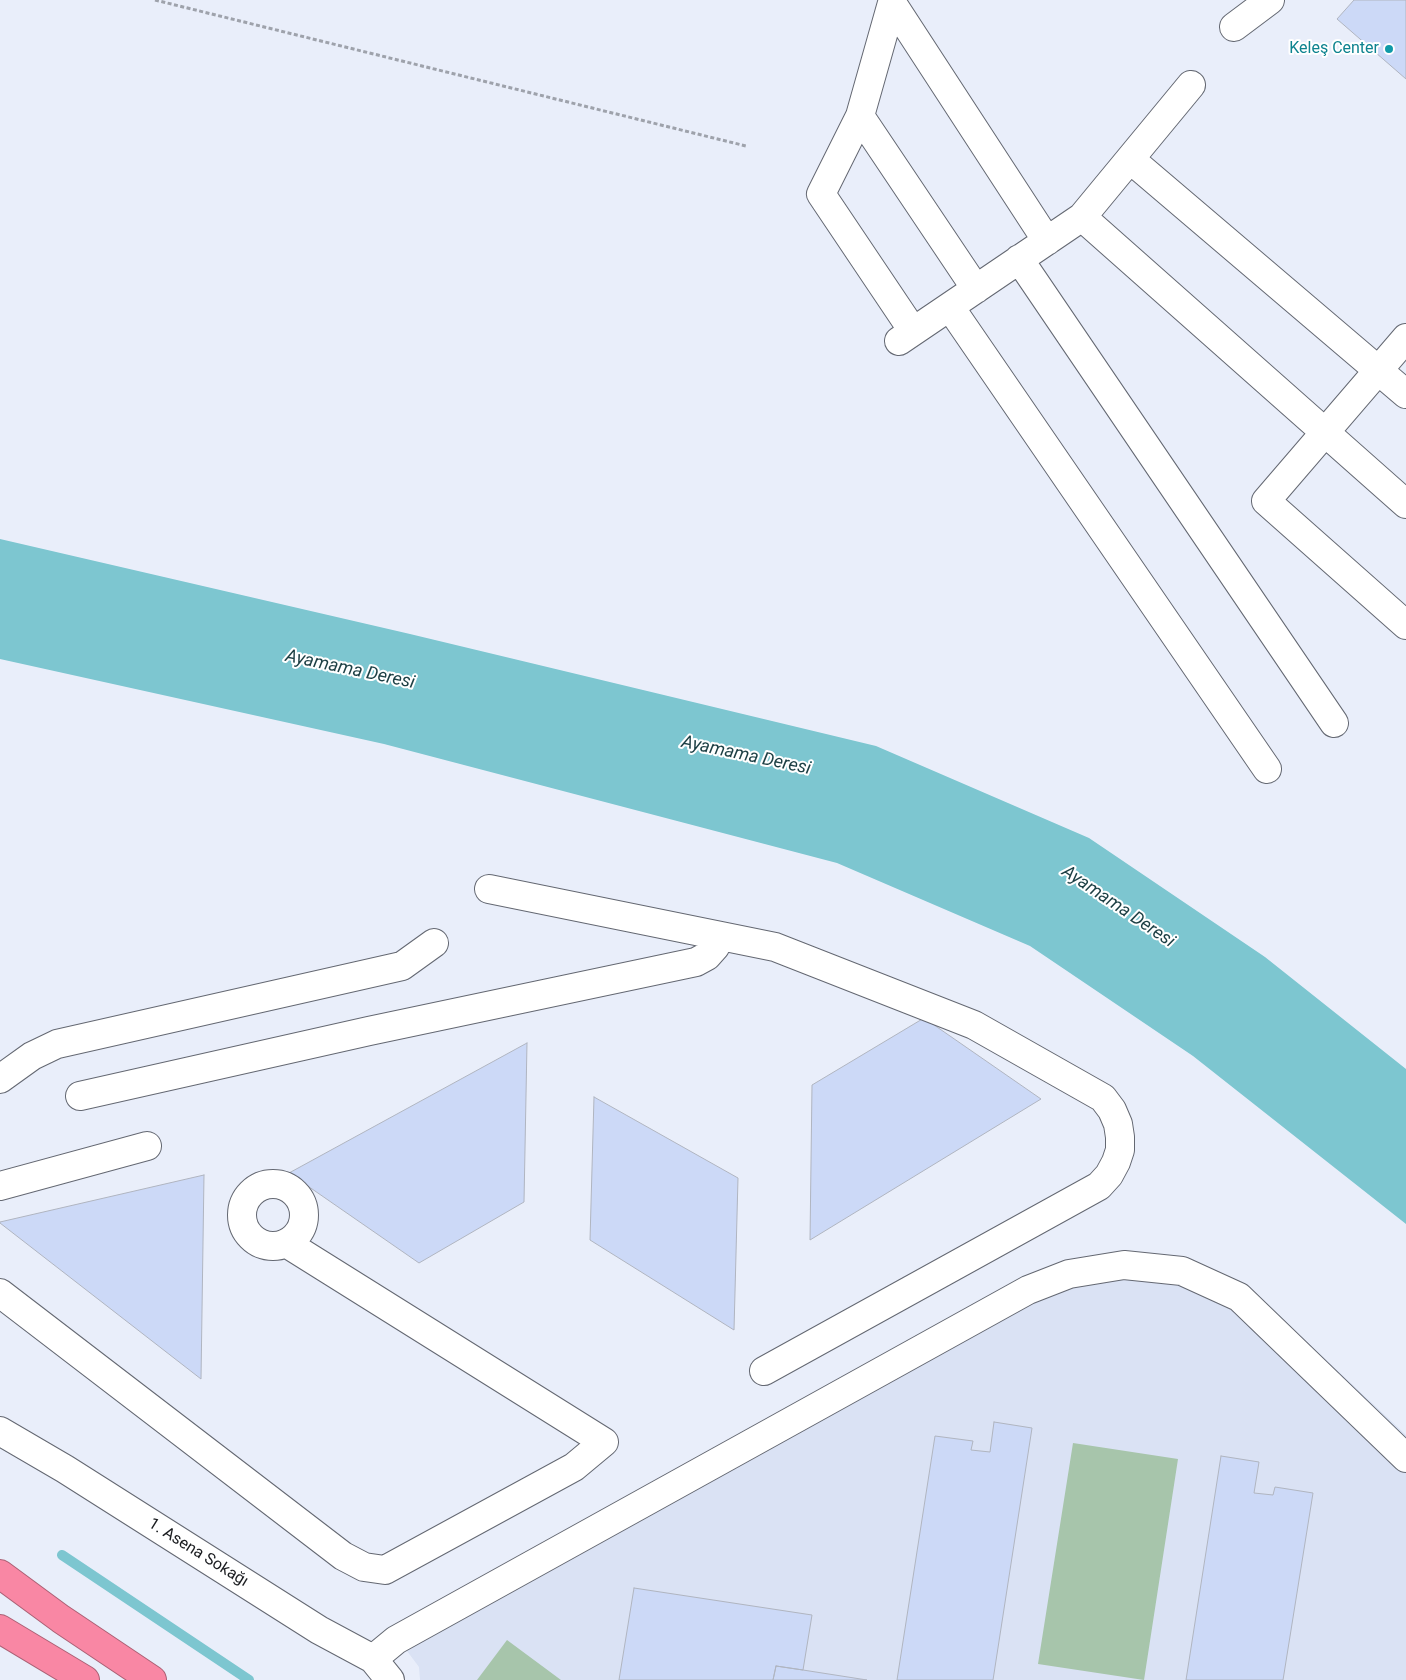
<!DOCTYPE html>
<meta charset="utf-8">
<style>
body{margin:0}
canvas{display:block;background:#e9eefa}
</style>
<canvas width="1406" height="1680"></canvas>
<script>
const c = document.querySelector('canvas').getContext('2d');
c.lineJoin = 'round';
function fill(path, color) { c.fillStyle = color; c.fill(path, 'evenodd'); }
const shape = rows => new Path2D(rows.map(r => 'M' + r).join(''));
function trace(path, color, width, dash) { c.strokeStyle = color; c.lineWidth = width; c.lineCap = dash ? 'butt' : 'round'; c.setLineDash(dash || []); c.stroke(path); }
function write(font, color, halo, rows, align = 'center') {
  c.font = font + ' Roboto,sans-serif'; c.lineWidth = 4; c.setLineDash([]); c.textBaseline = 'middle'; c.strokeStyle = halo; c.fillStyle = color; for (const [text, x, y, turn = 0] of rows) {
    c.save(); c.translate(x, y); c.rotate((+turn || 0) * Math.PI / 180); c.textAlign = isNaN(turn) ? turn : align; if (halo) c.strokeText(text, 0, 0); c.fillText(text, 0, 0); c.restore();
  }
}
fill(shape([
 [1192,1264,1227,1276,1255,1293,1406,1435,1406,1680,420,1680,419,1667,389,1627,1029,1281]
]), '#dae2f4');
fill(shape([
 [1073,1443,1178,1459,1144,1680,1038,1664],
 [507,1640,561,1680,477,1680]
]), '#a7c5ab');
fill(shape([
 [0,539,410,634,876,746,1089,838,1265,957,1406,1069,1406,1224,1193,1056,1030,946,837,863,384,744,0,659]
]), '#7dc6d0');
trace(shape([
 [62,1555,249,1680]
]), '#7dc6d0', 10);
const building = shape([
 [1354,0,1406,0,1406,79,1337,19,1354,0],
 [924,1018,1041,1099,810,1240,812,1085,924,1018],
 [527,1043,524,1202,419,1263,289,1173,527,1043],
 [594,1097,738,1178,734,1330,590,1240,594,1097],
 [204,1175,201,1379,0,1223,0,1222,204,1175],
 [994,1422,1032,1428,993,1680,897,1680,935,1436,973,1441,971,1450,990,1452,994,1422],
 [1221,1456,1259,1462,1254,1493,1273,1495,1275,1487,1313,1493,1283,1680,1186,1680,1221,1456],
 [634,1588,812,1615,803,1670,776,1666,773,1680,619,1680,634,1588],
 [776,1666,803,1670,867,1680,773,1680,776,1666]
]);
fill(building, '#ccd9f7');
trace(building, '#b0b5c0', 1);
const minor = shape([
 [892,3,860,116,821,194,913,331],
 [892,3,1047,241],
 [1234,27,1270,0],
 [860,116,976,289],
 [1130,159,1406,394],
 [1082,217,1406,504],
 [1019,259,1334,723],
 [950,307,1267,769],
 [1406,338,1266,501,1406,625],
 [899,341,1082,217,1191,85],
 [489,889,775,947,974,1025,1103,1098,1112,1110,1118,1124,1120,1137,1120,1150,1116,1162,1109,1175,1099,1186,764,1371],
 [0,1079,32,1056,57,1044,402,966,434,943],
 [80,1096,369,1031,696,962,707,956,715,947,721,936],
 '242 1215a31 31 0 1 1 62 0a31 31 0 1 1-62 0Z',
 [0,1186,147,1146],
 [0,1293,343,1556,364,1567,385,1570,574,1467,604,1442,286,1243],
 [0,1431,65,1469,319,1630,373,1659,390,1680],
 [373,1659,396,1640,1028,1290,1069,1274,1124,1265,1182,1271,1239,1297,1406,1458]
]);
const highway = shape([
 [0,1574,61,1619,152,1680],
 [0,1629,85,1680]
]);
trace(minor, '#646872', 30);
trace(highway, '#ab6175', 30);
trace(shape([
 [155,0,746,146]
]), '#9ea2ab', 3, [4, 2.5]);
trace(minor, '#fff', 28);
trace(highway, '#f987a4', 28);
for (const [x, y, r, color] of [
 [1389,49,5,"#0f9aa8"]
]) { const dot = new Path2D(); dot.arc(x, y, r, 0, 2 * Math.PI); c.fillStyle = color; c.fill(dot); trace(dot, '#fff', 2); }
write('16px', '#0d838f', '#fff', [
 ["Keleş Center",1379,49]
], 'right');
write('16px', '#191b1f', '#fff', [
 ["1. Asena Sokağı",198,1553,32]
]);
write('italic 18px', '#1c3f44', '#fff', [
 ["Ayamama Deresi",350,670,12],
 ["Ayamama Deresi",746,756,12],
 ["Ayamama Deresi",1118,907,34]
]);
</script>
